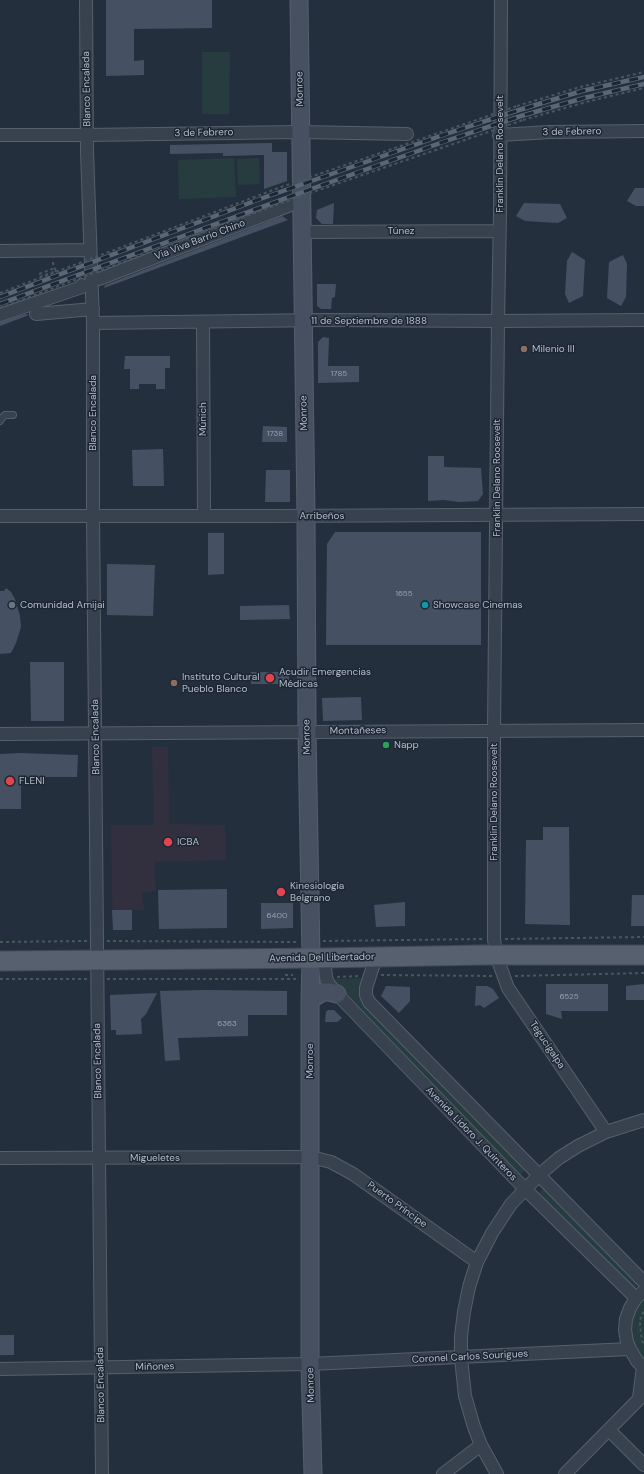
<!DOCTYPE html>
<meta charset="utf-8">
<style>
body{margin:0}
canvas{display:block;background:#242f3e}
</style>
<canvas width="644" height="1474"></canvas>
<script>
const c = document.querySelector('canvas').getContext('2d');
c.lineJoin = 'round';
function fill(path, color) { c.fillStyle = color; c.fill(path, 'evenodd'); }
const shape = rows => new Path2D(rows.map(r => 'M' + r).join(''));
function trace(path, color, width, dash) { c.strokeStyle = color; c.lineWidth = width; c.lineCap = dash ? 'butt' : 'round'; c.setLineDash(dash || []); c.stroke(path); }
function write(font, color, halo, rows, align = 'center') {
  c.font = font + ' "DM Sans",sans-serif'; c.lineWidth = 3; c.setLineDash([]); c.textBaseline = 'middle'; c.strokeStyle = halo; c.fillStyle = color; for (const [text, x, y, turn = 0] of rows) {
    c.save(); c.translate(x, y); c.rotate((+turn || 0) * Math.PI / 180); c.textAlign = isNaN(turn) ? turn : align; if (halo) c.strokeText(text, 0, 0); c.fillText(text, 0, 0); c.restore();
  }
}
fill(shape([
 [152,747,168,747,169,824,225,825,226,860,154,862,156,891,142,892,144,910,132,910,132,930,113,930,111,825,154,825]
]), '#32303f');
fill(shape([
 [202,52,230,52,229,114,202,114],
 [234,158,236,197,179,199,178,160],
 [259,158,260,184,238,185,237,159],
 [364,978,360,991,361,997,526,1169,520,1175,333,987,334,982,336,979],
 [544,1188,640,1283,633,1290,538,1194],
 [644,1299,644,1360,637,1353,630,1333,635,1310]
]), '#263c3f');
fill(shape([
 [106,0,212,0,212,28,134,29,134,61,144,60,144,75,106,76],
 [272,143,272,152,287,152,287,181,264,189,264,155,223,156,223,153,170,154,170,145],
 [635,188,644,188,644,206,636,206,627,201],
 [334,203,333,224,322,224,316,218,317,210],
 [524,203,560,204,567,218,558,223,525,221,516,216],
 [282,216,288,220,104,288,105,285],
 [572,252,585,260,583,296,569,303,565,294,567,261],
 [623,255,627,264,626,297,621,306,607,298,609,262],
 [317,284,336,284,335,297,332,298,331,309,321,309,317,306],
 [25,314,29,315,0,326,0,322],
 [323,337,329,338,328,366,359,366,359,382,318,383,318,342],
 [125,356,170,356,170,368,165,368,165,389,156,389,156,384,139,384,139,389,130,389,130,369,124,369],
 [263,426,287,427,287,442,262,442],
 [163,449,164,486,133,486,132,450],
 [428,456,444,456,444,467,481,468,483,494,478,501,459,502,444,500,428,501],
 [266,470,290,470,290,502,265,502],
 [335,532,481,532,481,645,326,645,327,544],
 [208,533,224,533,224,574,208,575],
 [107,564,155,565,153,616,107,615],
 [6,588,11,592,15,599,20,616,21,627,16,643,11,653,0,654,0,591,4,591],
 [289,605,290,619,240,620,240,606],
 [30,662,64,662,64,721,31,721],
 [251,672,289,672,289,684,251,684],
 [361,697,362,720,323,721,322,698],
 [20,753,78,755,77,777,21,777,21,809,0,809,0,754],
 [543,827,569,827,570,925,525,924,526,840,543,840],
 [227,889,227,928,159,929,158,890],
 [632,895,644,895,644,926,631,926],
 [405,902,405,926,376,927,374,905],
 [261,903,293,903,293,928,261,929],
 [112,910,132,910,132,930,113,930],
 [546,984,608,984,608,1011,561,1011,562,1019,546,1014],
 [644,984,644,1000,626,1000,626,986],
 [386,986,410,987,410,1001,399,1013,381,996],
 [476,986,487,986,493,989,499,998,484,1008,480,1005,475,1006],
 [206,990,287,991,287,1015,248,1015,248,1036,178,1038,180,1060,165,1061,160,991],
 [157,993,146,1014,141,1019,142,1034,116,1035,116,1030,111,1030,110,995],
 [328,1010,334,1010,342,1018,337,1022,325,1022,326,1012],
 [0,1335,14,1335,14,1355,0,1355]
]), '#455162');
const lane = shape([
 [0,421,1,419,5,415,13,415]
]);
const street = shape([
 [86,0,87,151,93,323,93,515,102,1474],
 [501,0,500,213,498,321,494,730,494,939,496,955,508,988,606,1132],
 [0,135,87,135,300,132,407,134],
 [499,135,550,132,644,131],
 [302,232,499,231],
 [0,251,90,250],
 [99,279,301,201],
 [36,314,93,309],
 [0,315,82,287,82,285],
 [93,323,323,320,498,321,644,320],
 [203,323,204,515],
 [0,516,276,516,644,514],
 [0,734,644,730],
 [376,957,366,988,366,995,369,1002,644,1282],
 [324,958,326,977,328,983,337,994,525,1189,636,1298],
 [0,1158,311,1157,331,1162,353,1174,477,1262],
 [644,1291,636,1298,630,1308,626,1319,625,1330,627,1342,630,1349,637,1361,644,1368],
 [0,1369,310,1364,630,1349],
 [639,1398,643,1367],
 [609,1430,644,1465],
 [443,1474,481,1445],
 [497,1474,481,1445,474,1427,465,1396,461,1358,461,1336,464,1312,469,1287,477,1262,492,1233,511,1204,539,1175,559,1158,578,1146,606,1132,644,1120],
 [565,1474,644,1394]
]);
const secondary = shape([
 [299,0,306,516,307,732,311,958,310,1002,310,1364,313,1474],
 [310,1002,313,998,323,992,330,992,337,994]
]);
const primary = shape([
 [0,961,324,958,482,955,644,955]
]);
trace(lane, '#565f6c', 8);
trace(street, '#565f6c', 14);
trace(secondary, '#565f6c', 19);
trace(primary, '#414a57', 21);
trace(shape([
 [517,106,580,87,644,72],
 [523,120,586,102,644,88],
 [53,262,53,263,54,267,56,271,40,277,39,274,55,268,56,272],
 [505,939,644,937],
 [107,941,297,942],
 [323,941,483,939],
 [0,942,87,941],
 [285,975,293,975],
 [381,975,493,976],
 [515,976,644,973],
 [337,977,359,976],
 [0,979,87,979],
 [107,979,297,979],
 [644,1312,641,1315,640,1325,642,1341,644,1344]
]), '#44595c', 2, [3, 3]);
trace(lane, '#38414e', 6);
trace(street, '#38414e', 12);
trace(secondary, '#465061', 17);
trace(primary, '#56606e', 19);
const rail = shape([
 [0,297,260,199,443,135,519,110,582,91,644,77],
 [0,304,286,198,446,141,521,116,584,98,644,84]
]);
trace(rail, '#5a6575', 4.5);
trace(rail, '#1d2633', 3, [9]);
trace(shape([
 [0,293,281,187,517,106],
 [0,308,287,201,523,120]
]), '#44595c', 2, [3, 3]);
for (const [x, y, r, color] of [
 [524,349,4,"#8d6e63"],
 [12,605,4,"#6b7280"],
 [425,605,4,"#0f9aa8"],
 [270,678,5,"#e0444e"],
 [174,683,4,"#8d6e63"],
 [386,745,4,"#2e9e5b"],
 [10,781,5,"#e0444e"],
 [168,842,5,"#e0444e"],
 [281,892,5,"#e0444e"]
]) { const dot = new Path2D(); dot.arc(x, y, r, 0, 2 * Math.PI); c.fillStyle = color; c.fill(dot); trace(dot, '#1d2633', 1.5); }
write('8px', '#98a1af', null, [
 ["1785",339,374],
 ["1738",275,434],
 ["1655",404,594],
 ["6400",277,916],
 ["6525",569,997],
 ["6363",227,1024]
]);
write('10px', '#b4bcc9', '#1d2633', [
 ["Blanco Encalada",87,89,-91],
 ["Monroe",300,89,-91],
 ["3 de Febrero",572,132,-1],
 ["3 de Febrero",204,133,-1],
 ["Franklin Delano Roosevelt",500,154,-90],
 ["Túnez",401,231],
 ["Via Viva Barrio Chino",200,240,-21],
 ["11 de Septiembre de 1888",369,321],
 ["Blanco Encalada",93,413,-90],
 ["Monroe",304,413,-91],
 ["Múnich",203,419,-90],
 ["Franklin Delano Roosevelt",497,478,-90],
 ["Arribeños",322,516],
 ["Montañeses",358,731,-1],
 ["Blanco Encalada",96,737,-91],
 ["Monroe",307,737,-91],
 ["Franklin Delano Roosevelt",494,802,-90],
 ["Avenida Del Libertador",322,958,-1],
 ["Tegucigalpa",547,1045,56],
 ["Blanco Encalada",98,1061,-91],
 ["Monroe",310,1061,-90],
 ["Avenida Lidoro J. Quinteros",471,1134,46],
 ["Migueletes",155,1158],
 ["Puerto Príncipe",397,1205,36],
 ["Coronel Carlos Sourigues",470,1357,-3],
 ["Miñones",155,1367,-1],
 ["Blanco Encalada",101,1385,-91],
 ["Monroe",311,1385,-92]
]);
write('10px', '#b4bcc9', '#1d2633', [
 ["Milenio III",532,349],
 ["Comunidad Amijai",20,605],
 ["Showcase Cinemas",433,605],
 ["Acudir Emergencias",279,672],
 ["Médicas",279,684],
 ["Instituto Cultural",182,677],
 ["Pueblo Blanco",182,689],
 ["Napp",394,745],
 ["FLENI",19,781],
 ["ICBA",177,842],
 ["Kinesiología",290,886],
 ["Belgrano",290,898]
], 'left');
</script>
